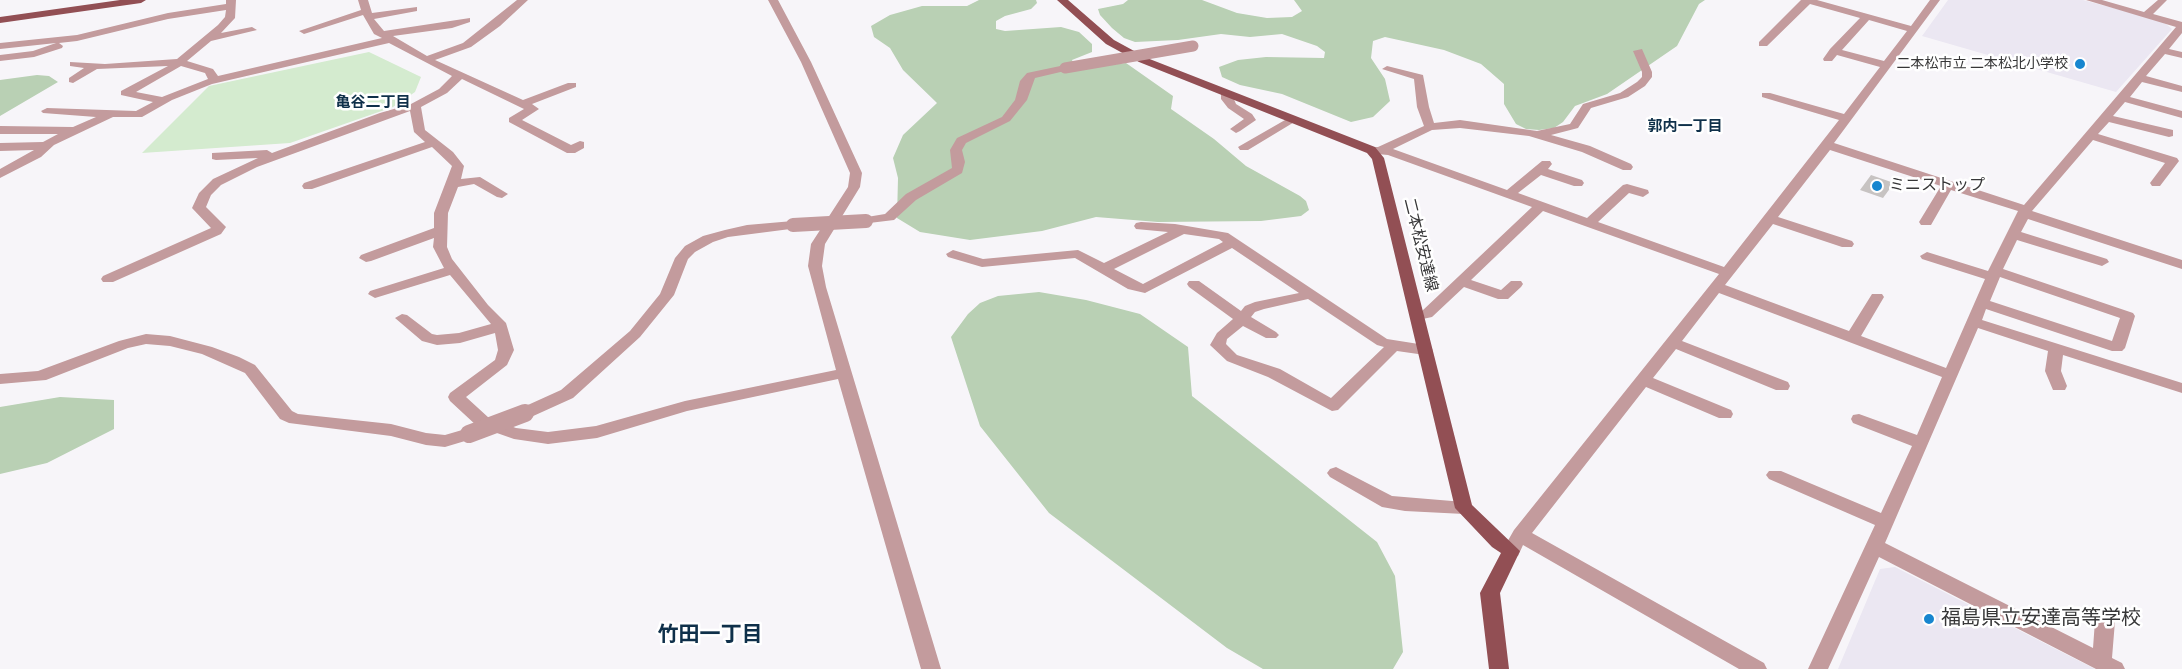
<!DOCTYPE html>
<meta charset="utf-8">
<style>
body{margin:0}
canvas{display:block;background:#f7f5f9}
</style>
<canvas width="2182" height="669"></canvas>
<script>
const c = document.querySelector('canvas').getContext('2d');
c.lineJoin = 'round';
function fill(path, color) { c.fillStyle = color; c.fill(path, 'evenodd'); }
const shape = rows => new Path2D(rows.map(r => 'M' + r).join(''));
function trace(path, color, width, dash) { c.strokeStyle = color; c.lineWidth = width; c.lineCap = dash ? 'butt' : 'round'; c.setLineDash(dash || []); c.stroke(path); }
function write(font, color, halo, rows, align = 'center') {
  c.font = font + ' "Times New Roman","Noto Sans JP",serif'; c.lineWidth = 5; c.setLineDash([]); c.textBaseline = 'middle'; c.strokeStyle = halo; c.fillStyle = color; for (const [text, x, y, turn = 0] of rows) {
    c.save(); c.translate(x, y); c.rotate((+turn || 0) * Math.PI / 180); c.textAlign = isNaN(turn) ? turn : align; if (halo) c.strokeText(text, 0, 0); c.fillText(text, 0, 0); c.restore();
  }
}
fill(shape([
 [1948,0,2083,0,2155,19,2166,24,2172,29,2116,92,1922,36],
 [1895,567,2095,669,1838,669,1880,569]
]), '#ebe7f2');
fill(shape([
 [369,52,421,77,415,92,393,107,290,143,142,153,209,86]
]), '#d4ebcf');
fill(shape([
 [979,0,1036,0,1037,3,1031,9,1005,16,996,21,996,29,1005,31,1061,27,1079,32,1092,44,1092,52,1072,60,1076,69,1126,63,1173,96,1171,109,1214,139,1246,166,1300,196,1306,201,1309,210,1301,216,1261,221,1158,222,1096,217,1042,231,970,240,920,232,897,218,898,178,893,158,903,135,937,103,903,70,890,48,874,37,871,26,890,15,922,6,967,6],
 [1128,0,1202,0,1237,13,1267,18,1292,17,1302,11,1294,0,1705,0,1699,4,1677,46,1607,94,1575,106,1563,122,1554,128,1539,130,1526,129,1516,124,1504,104,1504,84,1481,64,1444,50,1385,37,1373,41,1371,58,1385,79,1390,101,1373,117,1351,122,1282,94,1240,85,1222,77,1219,67,1238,60,1266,57,1324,58,1325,52,1317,46,1282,34,1250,37,1221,34,1178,40,1135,42,1124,38,1112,28,1100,15,1098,9,1123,4],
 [37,75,49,76,58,82,0,116,0,80],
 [1039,292,1086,300,1140,314,1188,347,1192,396,1377,542,1395,576,1403,652,1393,669,1263,669,1227,648,1049,513,980,426,951,337,968,314,980,303,998,296],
 [60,397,114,400,114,429,47,463,0,474,0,407]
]), '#b9d0b4');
fill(shape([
 [1871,175,1894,183,1883,198,1860,190]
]), '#c7c3c2');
fill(shape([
 [226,0,236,0,235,18,221,33,252,27,257,30,211,41,187,61,213,69,218,76,382,38,374,34,363,15,304,34,299,31,361,10,358,0,368,0,372,13,417,7,417,11,374,19,384,31,470,18,470,22,452,28,393,36,427,56,463,43,517,0,528,0,500,26,471,47,435,60,523,100,568,83,576,83,576,87,532,104,539,109,522,120,571,145,580,141,584,142,584,148,575,153,567,153,509,122,509,118,524,109,462,79,447,93,421,107,425,130,453,152,464,166,461,179,480,177,508,194,502,198,497,197,474,184,458,187,448,213,447,247,452,259,488,305,506,323,514,350,507,365,466,397,489,418,516,428,548,432,596,426,685,401,836,370,808,266,811,244,848,187,850,173,801,62,768,0,778,0,811,62,862,173,860,187,825,244,822,266,826,287,941,669,921,669,838,379,687,411,597,438,548,444,514,439,477,426,450,401,448,397,450,393,495,360,498,350,495,333,460,343,437,345,422,341,395,318,402,314,407,315,432,334,437,335,459,333,491,324,450,275,375,298,368,294,370,291,444,268,433,247,434,238,371,261,366,262,359,258,361,255,434,228,434,213,452,166,432,147,312,189,304,189,302,186,304,183,425,142,414,132,410,111,257,167,221,185,211,195,206,207,226,227,221,234,113,282,103,282,101,279,103,276,211,228,192,208,199,193,213,179,258,158,216,160,212,159,212,153,267,150,272,153,380,113,411,104,439,89,452,76,389,43,212,84,172,100,142,117,113,117,54,145,41,157,0,178,0,169,34,150,0,151,0,143,43,142,58,134,0,134,0,126,73,127,96,117,43,113,41,111,47,108,136,111,153,102,121,95,121,91,168,66,97,69,73,83,69,82,69,78,84,68,70,66,70,62,105,64,177,59,218,25,225,17,226,10,168,19,77,41,59,43,63,46,62,48,34,57,0,61,0,55,33,51,56,43,0,49,0,43,77,35,168,13,226,4,226,0],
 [181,66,205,73,208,79,162,97,136,92,181,66],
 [1801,0,1817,0,1911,26,1930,0,1940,0,1834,143,2024,205,2176,27,2086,0,2102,0,2144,12,2158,0,2167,0,2153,14,2182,22,2182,33,2169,49,2182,52,2182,58,2165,54,2146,76,2182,86,2182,92,2142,82,2130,97,2182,111,2182,118,2125,102,2113,116,2173,130,2173,136,2169,137,2109,122,2098,134,2177,158,2179,161,2160,186,2152,186,2150,183,2165,163,2093,140,2032,211,2182,260,2182,269,2028,219,2021,232,2107,259,2109,262,2102,266,2017,240,2003,269,2133,313,2135,316,2125,348,2122,351,2112,351,1986,309,1982,320,2182,383,2182,393,2063,355,2061,371,2067,386,2065,390,2053,390,2045,371,2048,351,1978,328,1885,543,2093,648,2095,621,2098,615,2105,613,2112,615,2115,621,2112,658,2122,663,2125,669,2096,669,1879,557,1828,669,1808,669,1875,525,1769,479,1766,475,1769,471,1781,471,1881,513,1912,446,1853,423,1851,419,1853,415,1859,414,1917,435,1942,377,1719,293,1682,341,1788,382,1790,386,1788,390,1776,390,1676,349,1653,378,1731,410,1733,414,1731,418,1719,418,1646,387,1532,533,1764,663,1767,669,1739,669,1523,545,1518,556,1511,558,1504,556,1502,551,1514,530,1719,274,1543,211,1471,280,1501,290,1511,281,1521,281,1523,284,1521,287,1508,299,1498,299,1464,287,1432,317,1418,320,1413,319,1411,316,1413,313,1422,311,1532,207,1388,155,1367,153,1367,147,1378,147,1424,126,1417,107,1414,79,1382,69,1387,66,1423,75,1429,107,1434,123,1460,120,1537,131,1570,124,1583,104,1620,93,1637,82,1642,77,1642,72,1633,51,1642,49,1652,72,1652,77,1645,86,1628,97,1591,108,1578,128,1551,135,1590,146,1631,164,1633,167,1631,170,1623,170,1582,152,1529,136,1460,128,1432,130,1393,149,1507,190,1542,161,1550,161,1552,164,1548,169,1582,180,1584,183,1582,186,1574,186,1541,175,1518,193,1587,218,1623,185,1627,184,1648,190,1649,193,1643,197,1629,193,1598,222,1724,267,1839,120,1762,97,1762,93,1770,93,1844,114,1880,67,1837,55,1832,61,1824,61,1823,59,1830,49,1860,18,1810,4,1767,46,1759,46,1759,42,1801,0],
 [1869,20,1907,31,1884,61,1842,50,1869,20],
 [1830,150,1941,186,1919,222,1921,225,1931,225,1951,190,2018,211,1988,271,1927,252,1920,256,1922,259,1985,279,1946,368,1861,336,1884,297,1882,294,1872,294,1849,331,1725,285,1773,224,1842,247,1852,247,1854,244,1852,241,1778,217,1830,150],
 [2000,277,2120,318,2112,341,1990,301,2000,277],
 [1065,65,1070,68,1069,70,1035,78,1027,100,1010,121,966,143,962,150,965,162,962,173,916,200,894,220,861,224,859,221,861,218,885,214,906,194,952,168,950,150,957,138,1002,117,1015,100,1020,81,1027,73,1065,65],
 [1227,91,1231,92,1236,104,1252,114,1256,120,1240,131,1236,133,1230,129,1244,119,1228,108,1221,99,1221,94,1227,91],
 [1292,116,1296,117,1296,121,1248,150,1240,150,1238,147,1292,116],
 [793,221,798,222,800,225,798,228,728,237,713,242,695,252,688,259,674,295,640,337,573,398,531,417,519,417,517,413,519,409,561,390,630,331,660,294,675,258,685,246,703,236,725,230,747,225,793,221],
 [1141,222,1175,224,1228,233,1387,339,1425,345,1433,350,1425,355,1397,351,1338,410,1332,411,1268,377,1227,361,1210,345,1217,333,1233,319,1189,287,1187,284,1189,281,1199,281,1241,311,1245,306,1255,302,1299,293,1232,248,1145,293,1128,289,1075,258,982,267,948,257,946,254,953,250,983,259,1078,250,1104,263,1168,232,1136,229,1134,226,1136,223,1141,222],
 [1184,234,1219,239,1223,242,1143,284,1114,269,1184,234],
 [1308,299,1377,345,1384,347,1331,398,1280,369,1237,355,1226,344,1227,339,1243,326,1266,338,1276,338,1279,335,1276,332,1251,317,1255,312,1264,309,1308,299],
 [146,334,170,336,212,347,239,357,255,365,292,411,298,414,391,424,426,433,445,435,469,428,475,430,477,434,475,438,445,447,426,445,391,436,289,423,280,419,245,373,202,354,170,346,146,344,128,348,46,380,0,384,0,374,38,371,119,341,146,334],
 [1336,467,1392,496,1464,502,1470,503,1473,508,1470,513,1464,514,1405,511,1382,507,1330,477,1327,473,1330,469,1336,467]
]), '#c39b9d');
fill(shape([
 [120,0,146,0,141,3,0,23,0,17,120,0],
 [1057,0,1068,0,1114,40,1147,58,1375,147,1384,158,1472,505,1520,551,1500,593,1509,669,1489,669,1480,593,1501,553,1492,547,1455,508,1372,159,1367,153,1139,62,1106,44,1057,0]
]), '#924f54');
trace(shape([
 [1065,68,1193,46]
]), '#c39b9d', 11);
trace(shape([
 [793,225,866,221]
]), '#c39b9d', 14);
trace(shape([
 [469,434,525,413]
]), '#c39b9d', 18);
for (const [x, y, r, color] of [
 [2080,64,6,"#1786cf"],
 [1877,186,6,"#1786cf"],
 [1929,619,6,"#1786cf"]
]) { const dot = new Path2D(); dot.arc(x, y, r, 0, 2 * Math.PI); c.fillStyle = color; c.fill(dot); trace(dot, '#fff', 2); }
write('14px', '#373738', '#fff', [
 ["二本松市立 二本松北小学校",2068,64]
], 'right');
write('bold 15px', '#0f304a', '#fff', [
 ["亀谷二丁目",373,103],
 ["郭内一丁目",1685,127]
]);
write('16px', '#373738', '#fff', [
 ["ミニストップ",1889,186]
], 'left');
write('16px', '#373738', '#fff', [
 ["二本松安達線",1420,245,76]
]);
write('20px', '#373738', '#fff', [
 ["福島県立安達高等学校",1941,619]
], 'left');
write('bold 21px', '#0f304a', '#fff', [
 ["竹田一丁目",710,636]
]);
</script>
